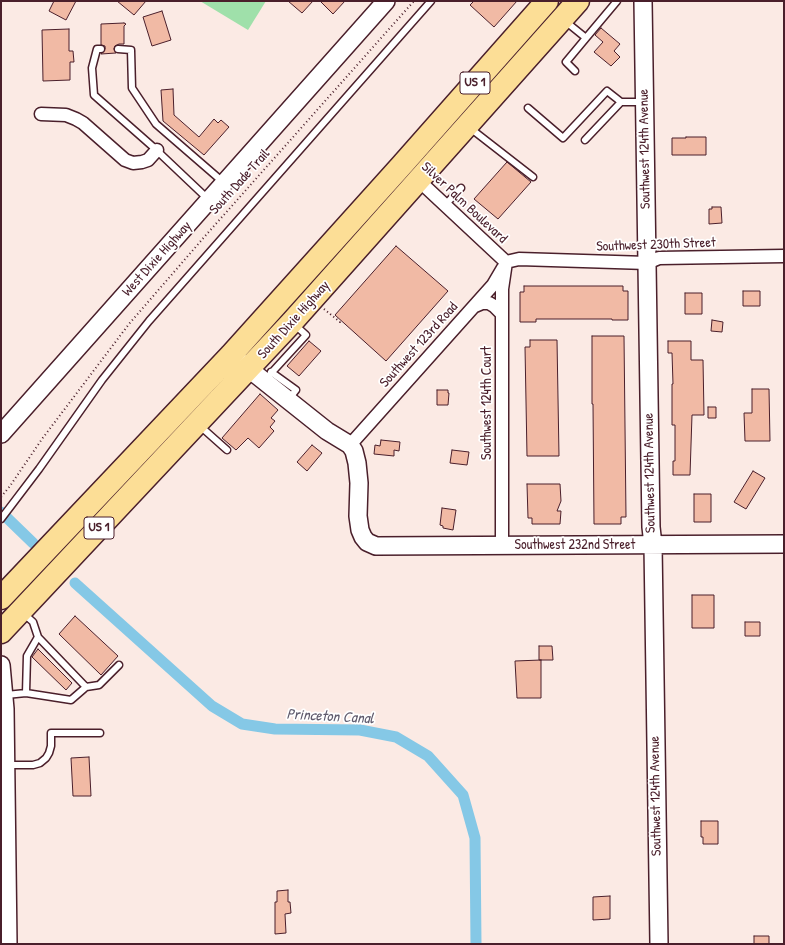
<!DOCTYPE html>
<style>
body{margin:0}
#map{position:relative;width:785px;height:945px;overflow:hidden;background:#fbeae4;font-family:"Patrick Hand",sans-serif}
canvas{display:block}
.frame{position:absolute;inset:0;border:2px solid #4a1f2b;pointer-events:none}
</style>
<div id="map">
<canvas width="785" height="945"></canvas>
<div class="frame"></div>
</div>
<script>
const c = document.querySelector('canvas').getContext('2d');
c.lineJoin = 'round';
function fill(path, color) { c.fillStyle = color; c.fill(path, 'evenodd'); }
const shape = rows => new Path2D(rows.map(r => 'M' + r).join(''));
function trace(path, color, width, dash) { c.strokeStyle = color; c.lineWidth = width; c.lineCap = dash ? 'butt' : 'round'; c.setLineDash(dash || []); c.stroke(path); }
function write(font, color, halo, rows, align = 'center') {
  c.font = font + ' "Patrick Hand",sans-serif'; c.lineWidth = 3.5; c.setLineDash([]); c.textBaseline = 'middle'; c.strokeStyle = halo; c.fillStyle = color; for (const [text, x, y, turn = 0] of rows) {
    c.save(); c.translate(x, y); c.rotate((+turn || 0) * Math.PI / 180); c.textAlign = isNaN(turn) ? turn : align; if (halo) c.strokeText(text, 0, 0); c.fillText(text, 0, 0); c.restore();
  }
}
fill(shape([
 [200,1,266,1,248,30]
]), '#9fe0aa');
trace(shape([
 [1,512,33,543],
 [75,583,212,706,242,724,275,729,360,730,396,737,428,756,463,795,475,838,476,944]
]), '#85c8e6', 11);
const building = shape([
 [54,1,76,1,66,20,49,11,54,1],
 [117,1,146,1,134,15,117,1],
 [288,1,313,1,302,13,288,1],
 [320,1,345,1,333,14,320,1],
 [474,1,517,1,494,27,470,5,474,1],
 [162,11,171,40,152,46,143,17,162,11],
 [124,23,126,24,124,26,124,44,119,44,115,46,114,49,116,53,101,54,105,49,105,46,101,45,101,24,124,23],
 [601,28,620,44,614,51,620,57,611,66,594,52,603,42,595,35,601,28],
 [69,29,69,51,73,51,74,62,70,62,70,80,43,81,42,30,69,29],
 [173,89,174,115,199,137,214,119,218,123,221,120,229,127,204,155,163,121,161,90,173,89],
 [686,137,706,137,706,155,672,155,672,138,686,138,686,137],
 [507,162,531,182,498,219,474,199,507,162],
 [712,207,721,207,722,223,709,224,709,209,712,209,712,207],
 [396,246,448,291,386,361,335,315,396,246],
 [524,286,623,286,623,291,628,291,628,320,612,320,612,319,536,319,536,322,520,322,520,292,524,292,524,286],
 [743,291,760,291,760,306,743,306,743,291],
 [685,293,702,293,702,314,685,314,685,293],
 [712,320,723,322,722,332,711,331,712,320],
 [592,336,624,336,626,517,621,517,621,524,594,524,593,404,592,404,592,336],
 [530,340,557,340,559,456,527,456,525,347,530,347,530,340],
 [309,341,321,351,299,376,287,366,309,341],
 [668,341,691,341,691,360,703,360,704,415,692,415,690,475,673,475,673,461,675,461,675,425,672,425,672,384,673,384,672,353,668,353,668,341],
 [752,389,769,389,770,441,745,441,744,413,752,413,752,389],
 [437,390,448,390,448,393,449,393,448,405,437,405,437,390],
 [260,394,278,410,271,418,275,421,270,427,274,431,259,448,248,438,236,450,222,438,260,394],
 [708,407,716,407,716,418,708,418,708,407],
 [381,440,400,442,399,451,394,450,394,456,374,454,375,445,380,446,381,440],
 [312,445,322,453,307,471,297,462,312,445],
 [452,450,469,452,467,465,450,463,452,450],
 [753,471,765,478,746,509,734,502,753,471],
 [527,484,560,484,561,501,557,511,561,511,560,524,532,524,532,518,528,518,527,484],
 [694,494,711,494,711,522,694,522,694,494],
 [442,508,456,510,453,530,443,528,443,526,440,525,442,508],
 [692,595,714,595,714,628,692,628,692,595],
 [75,616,118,656,101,675,59,634,75,616],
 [745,622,760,622,760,636,745,636,745,622],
 [539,646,552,646,553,660,539,660,539,646],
 [38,649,72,683,66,690,32,657,38,649],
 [541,660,541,698,517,698,515,661,541,660],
 [89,757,91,796,73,796,71,758,89,757],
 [701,821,718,821,718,844,703,844,703,837,701,837,701,821],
 [288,890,288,902,290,902,291,913,285,914,286,933,275,934,275,902,277,902,277,891,288,890],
 [610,896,610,919,593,920,593,897,610,896],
 [754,936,769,936,769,944,754,944,754,936]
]);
fill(building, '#f1baa5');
trace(building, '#4a1f2b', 1);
const lane = shape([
 [565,21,586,38,617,1],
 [101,49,97,49,92,68,94,95,152,146,209,200],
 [118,49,131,50,132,88,156,124,223,182],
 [575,71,566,62,586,38],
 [528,108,563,138,607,91,621,102,643,102],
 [470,128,533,177],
 [585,140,621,102],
 [445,205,461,188],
 [271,372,296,390,289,399],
 [264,381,306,335,295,325],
 [200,426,227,450],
 [1,519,39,469,102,380,149,321,431,1],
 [23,613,33,622,38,637,86,687,71,700,26,693,27,656,38,637],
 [86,687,99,685,119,665],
 [6,695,26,693],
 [8,765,33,765,40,763,46,758,49,753,51,746,51,733,100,733]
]);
const street = shape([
 [41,114,66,115,76,119,83,123,125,160,133,163,142,162,148,160,157,150],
 [415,177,506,262],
 [506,262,519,259,647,263,659,258,784,256],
 [475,306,482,303,489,303,494,306,502,314],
 [350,445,493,285,503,268],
 [502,545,502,289,506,262]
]);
const secondary = shape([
 [643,1,651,527,653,545,659,944],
 [239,361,327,431,350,445,354,451,357,463,359,483,358,516,360,530,363,537,367,542,376,546,784,544],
 [1,434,386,1],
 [1,665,5,709,8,944]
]);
const highway = shape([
 [1,598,231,355,402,165,547,1],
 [1,632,292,322,578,1]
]);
trace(lane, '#4a1f2b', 9);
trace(street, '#4a1f2b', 15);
trace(secondary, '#4a1f2b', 20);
trace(highway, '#4a1f2b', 25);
trace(shape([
 [324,309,340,322,341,321],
 [1,497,10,486,42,439,129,324,206,235,414,1]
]), '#4a1f2b', 2, [1, 3]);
trace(lane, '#fff', 6);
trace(street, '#fff', 12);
trace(secondary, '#fff', 17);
trace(highway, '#fcde96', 22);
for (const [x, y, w] of [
 [475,83,30],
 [99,528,30]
]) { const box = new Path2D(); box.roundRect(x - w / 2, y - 11, w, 22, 3); c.fillStyle = '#fff'; c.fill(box); trace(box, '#4a1f2b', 1); }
write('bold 13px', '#4a1f2b', null, [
 ["US 1",475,83],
 ["US 1",99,528]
]);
write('14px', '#4a1f2b', '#fff', [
 ["Southwest 124th Avenue",645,149,-91],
 ["South Dade Trail",240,182,-48],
 ["Silver Palm Boulevard",464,203,43],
 ["Southwest 230th Street",656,245,-2],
 ["West Dixie Highway",157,259,-48],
 ["South Dixie Highway",294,320,-48],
 ["Southwest 123rd Road",419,345,-48],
 ["Southwest 124th Court",487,403,-90],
 ["Southwest 124th Avenue",650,473,-91],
 ["Southwest 232nd Street",575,545],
 ["Southwest 124th Avenue",656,796,-91]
]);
write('italic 15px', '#5f5a6c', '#fff', [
 ["Princeton Canal",330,717,3]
]);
</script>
